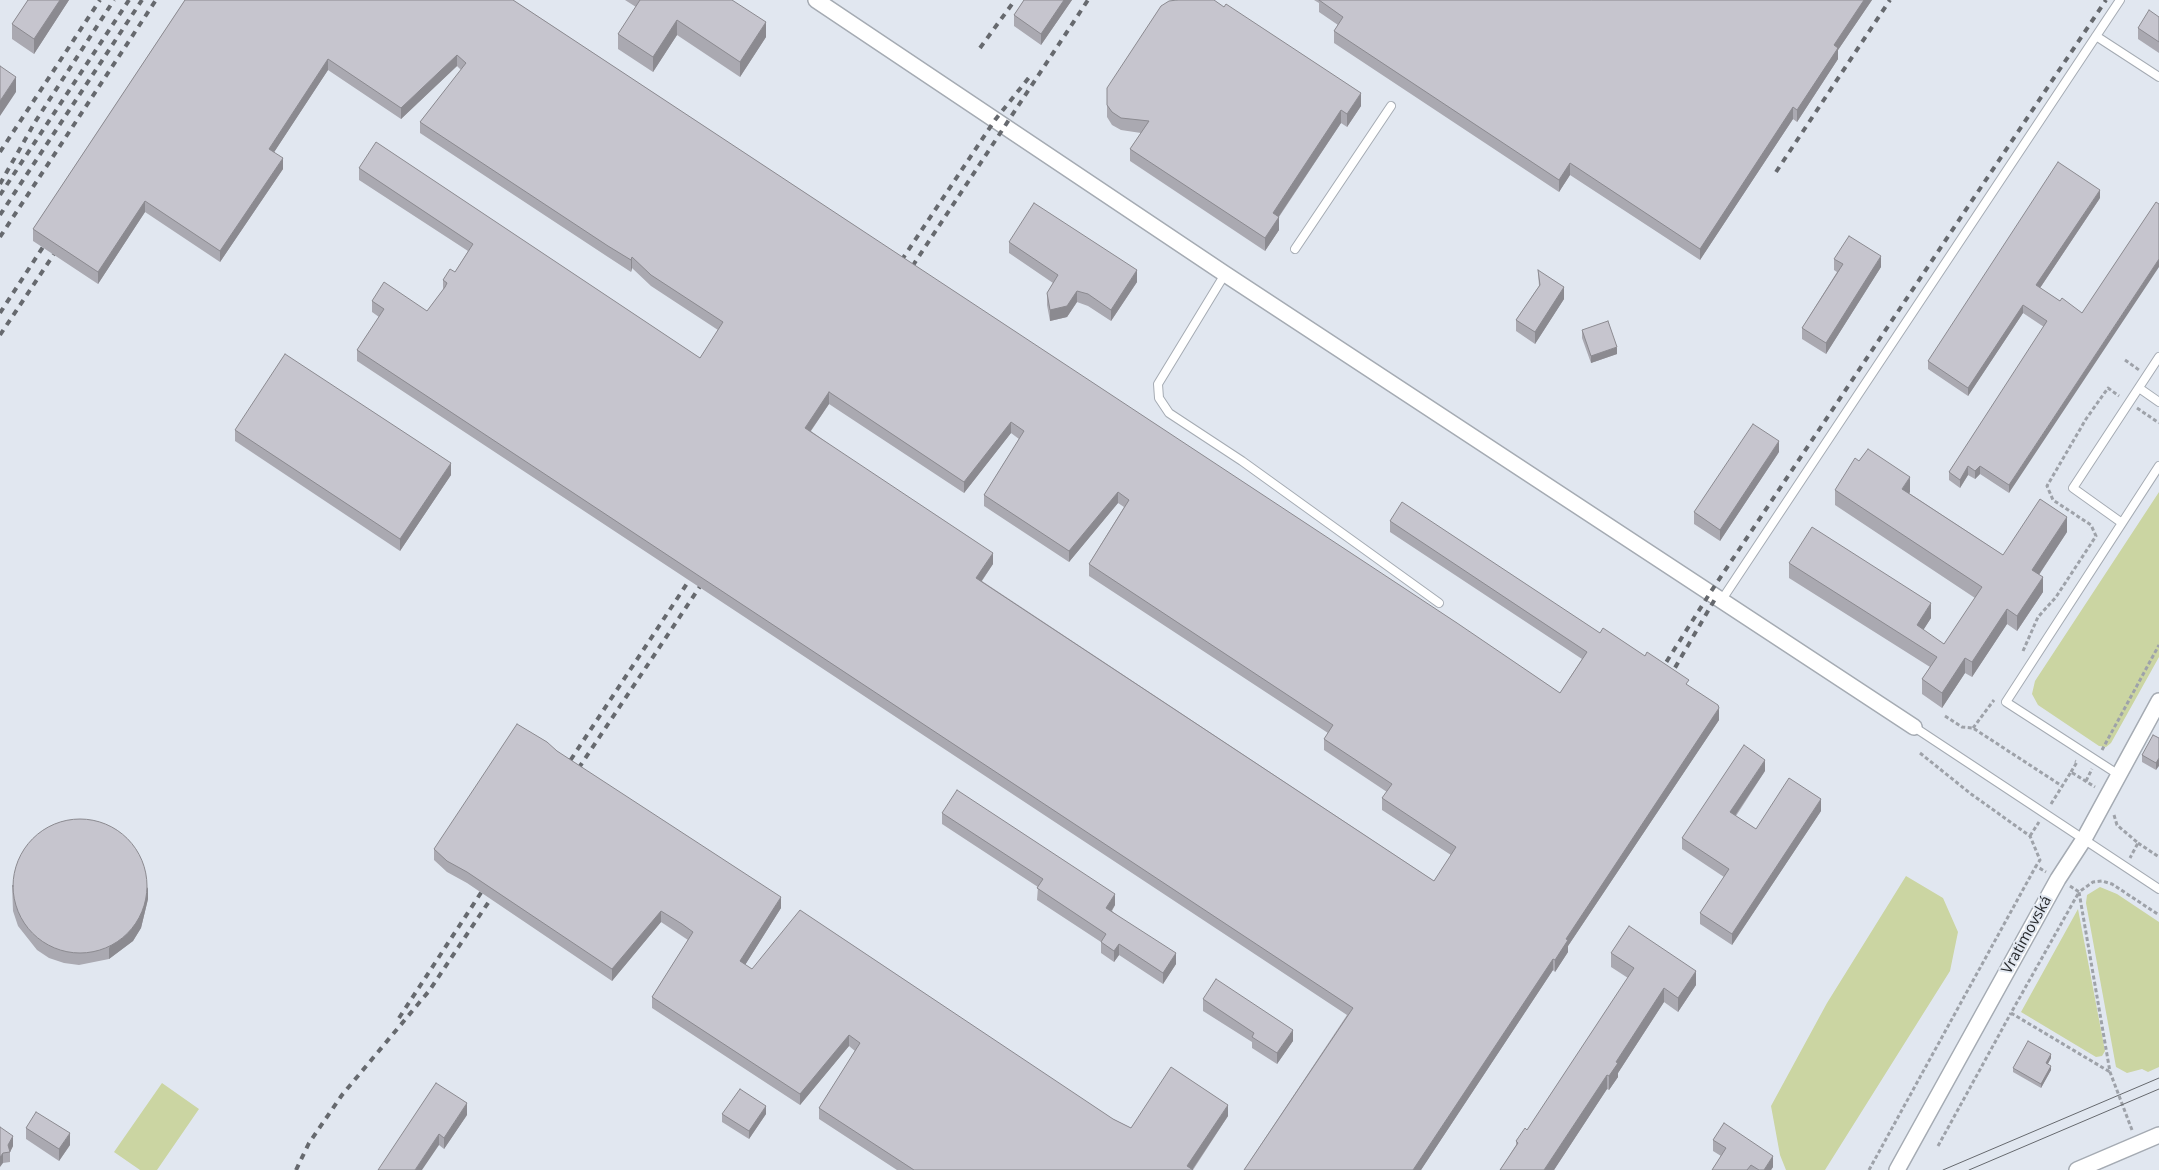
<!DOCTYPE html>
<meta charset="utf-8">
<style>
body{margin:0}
canvas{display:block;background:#e1e7f0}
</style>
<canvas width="2159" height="1170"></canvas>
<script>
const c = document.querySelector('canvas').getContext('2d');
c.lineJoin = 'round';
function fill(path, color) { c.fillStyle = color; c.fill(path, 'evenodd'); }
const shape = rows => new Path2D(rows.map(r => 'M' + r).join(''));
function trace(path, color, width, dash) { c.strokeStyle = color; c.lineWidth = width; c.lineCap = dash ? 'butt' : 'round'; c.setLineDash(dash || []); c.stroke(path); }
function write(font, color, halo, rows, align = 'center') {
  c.font = font + ' "Open Sans",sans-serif'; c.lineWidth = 4; c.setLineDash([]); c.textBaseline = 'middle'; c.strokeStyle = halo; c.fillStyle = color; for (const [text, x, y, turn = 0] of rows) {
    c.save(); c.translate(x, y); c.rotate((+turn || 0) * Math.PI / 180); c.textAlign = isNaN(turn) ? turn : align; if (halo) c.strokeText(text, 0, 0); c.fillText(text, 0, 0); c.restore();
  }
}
fill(shape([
 [2159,492,2159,657,2111,743,2106,747,2099,746,2038,705,2032,694,2035,681],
 [1906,876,1943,898,1958,932,1950,971,1825,1170,1786,1170,1780,1155,1771,1106,1827,1003],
 [2100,887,2117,894,2159,922,2159,1067,2148,1072,2142,1069,2127,1073,2116,1067,2086,903,2087,895],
 [2078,909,2105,1051,2102,1056,2096,1057,2021,1012],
 [162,1083,199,1109,157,1170,140,1170,114,1152]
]), '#cbd5a2');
const lane = shape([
 [2096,36,2159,77],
 [1295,249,1391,106],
 [1225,274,1158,384,1159,398,1169,413,1242,461,1439,603],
 [2139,388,2159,402],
 [2122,523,2073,488,2159,357],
 [1721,601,2120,0],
 [1914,727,2159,889],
 [2119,775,2006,702,2159,466]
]);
const street = shape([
 [816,0,1225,274,1914,727],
 [1897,1170,2058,879,2084,839,2159,701],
 [2077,1170,2159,1135]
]);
trace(lane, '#a5abb3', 10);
trace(street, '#a5abb3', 18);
trace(shape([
 [2125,360,2139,370],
 [2137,408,2159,423],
 [2023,651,2038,617,2056,597,2096,536,2091,525,2053,500,2047,486,2086,419,2108,388,2119,396],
 [1945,716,1962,727,1973,728,2062,786],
 [1973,728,1994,700],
 [2102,750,2159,645],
 [1920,753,1971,794,2030,836,2040,860,2036,866],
 [2071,772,2077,762,2075,761],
 [2086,781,2092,769],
 [2051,804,2071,772,2095,787],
 [2114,815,2117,825,2138,843,2130,858],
 [2030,836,2039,822],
 [2138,843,2159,857],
 [2070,886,2079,892,2011,1013,2110,1072],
 [2132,1130,2110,1072,2079,892,2093,882,2102,881,2112,884,2159,915],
 [1938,1146,2011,1013],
 [1869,1170,2036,866,2046,872]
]), '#9ea2a9', 3, [4, 2.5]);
trace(lane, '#fff', 8);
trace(street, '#fff', 15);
trace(shape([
 [1943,1170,2159,1078],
 [1969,1170,2159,1089]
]), '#66696e', 1);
trace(shape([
 [980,48,1015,0],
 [0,152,100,0],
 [1776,172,1890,0],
 [0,184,35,122,114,0],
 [0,195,129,0],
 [0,215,142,0],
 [0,237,156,0],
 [895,270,995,120,1031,75],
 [906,276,1088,0],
 [0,313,43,247],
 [0,335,54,254],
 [1660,672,1710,593,2106,0],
 [1669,678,1715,599],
 [564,770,696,570],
 [572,778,707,576],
 [399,1018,488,882],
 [296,1170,309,1143,342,1095,429,991,498,888]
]), '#66696e', 4, [6, 6]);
fill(shape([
 [28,0,69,0,34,54,12,39,12,24],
 [185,0,513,0,1560,693,1582,659,1390,532,1390,521,1600,633,1689,686,1719,720,1568,946,1568,952,1555,972,1553,970,1421,1170,1244,1170,1347,1015,357,361,357,350,379,317,372,312,372,301,427,311,443,290,443,280,455,272,468,251,359,180,359,168,700,358,718,330,651,286,632,268,631,272,608,257,420,133,420,122,461,70,457,66,401,119,328,70,274,152,283,169,220,262,145,212,98,284,33,241,33,229],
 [829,404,964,493,1011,433,1019,439,984,495,984,506,1069,562,1118,503,1124,507,1089,564,1089,576,1328,733,1324,739,1324,750,1387,792,1382,798,1382,810,1451,855,1434,881,982,581,993,564,811,431],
 [625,0,732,0,766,37,740,77,677,35,653,72,618,49,618,34,636,7],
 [1024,0,1072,0,1041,45,1014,26,1014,15],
 [1314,0,1872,0,1838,50,1838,59,1797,122,1793,119,1700,260,1570,175,1559,192,1334,43,1334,31,1338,25,1319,12,1319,3],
 [2159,17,2159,53,2138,39,2138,28],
 [1107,88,1361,106,1347,127,1341,123,1279,217,1279,230,1265,251,1130,161,1130,149,1141,133,1121,130,1112,125,1107,117],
 [2100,198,2040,288,2060,301,2009,493,1980,474,1975,479,1968,475,1960,488,1949,480,1949,472,2044,327,2023,313,1968,396,1928,369,1928,361],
 [1009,242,1137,282,1111,321,1088,306,1077,302,1067,317,1050,321,1047,305,1047,293,1053,283,1009,253],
 [1834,259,1881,267,1826,354,1802,339,1802,328,1837,272,1834,270],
 [1538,270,1564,299,1535,344,1516,331,1516,320,1539,286],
 [1582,330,1617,354,1591,363,1582,338],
 [235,430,451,475,400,551,235,441],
 [1779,452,1720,541,1694,524,1694,512],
 [1835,490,1910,492,1909,493,2003,555,2067,532,2039,575,2043,592,2017,631,2007,624,1972,677,1965,673,1942,708,1922,694,1922,679,1930,667,1789,578,1789,563,1931,618,1923,630,1944,644,1975,598,1835,505],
 [2159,738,2156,770,2142,762,2142,755],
 [557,751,781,908,745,965,752,969,1113,1119,1131,1128,1228,1116,1193,1170,897,1170,819,1119,819,1108,855,1051,849,1046,800,1105,652,1008,652,997,688,940,661,922,612,981,467,883,447,872,434,860,434,849],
 [1765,771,1736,816,1756,829,1821,811,1732,945,1700,924,1700,913,1724,877,1682,849,1682,838],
 [942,813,1115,905,1112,911,1176,964,1163,984,1119,955,1114,962,1101,953,1101,942,1037,900,1038,887,942,824],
 [12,885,148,899,141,928,133,941,109,959,79,965,64,963,49,958,37,950,18,926,13,911],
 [1611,953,1696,985,1678,1012,1664,1002,1618,1073,1618,1077,1609,1090,1607,1089,1554,1170,1500,1170,1516,1145,1516,1141,1527,1130,1628,978,1611,967],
 [1203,999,1293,1041,1277,1064,1252,1048,1252,1042,1203,1011],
 [2051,1058,2048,1064,2051,1070,2041,1088,2013,1072,2013,1068],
 [722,1114,766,1114,749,1139,722,1122],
 [467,1115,444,1149,439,1145,378,1170],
 [0,1127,13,1146,10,1152,10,1162,3,1163],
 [26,1128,70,1145,59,1161,26,1139],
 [1713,1140,1773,1167,1771,1170,1712,1170,1721,1156,1713,1151]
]), '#aaa9b1');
fill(shape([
 [60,0,69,0,34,54,34,39],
 [1064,0,1072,0,1041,45,1041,34],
 [1864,0,1872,0,1838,50,1838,59,1797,122,1797,110,1834,45],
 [677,20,677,35,653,72,653,57],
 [766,22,766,37,740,77,740,62],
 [457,55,457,66,401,119,401,108],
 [328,59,328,70,269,160,269,149],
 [16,77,16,92,0,116,0,101],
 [1361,93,1361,106,1347,127,1347,114],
 [1793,107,1793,119,1700,260,1700,249],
 [1341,110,1341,123,1273,225,1273,213],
 [283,158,283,169,220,262,220,251],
 [1570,163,1570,175,1559,192,1559,180],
 [2100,190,2100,198,2036,294,2036,285],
 [145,201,145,212,98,284,98,272],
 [1279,217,1279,230,1265,251,1265,238],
 [1881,256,1881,267,1826,354,1826,343],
 [632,257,632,268,631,272,631,260],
 [2159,259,2159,267,2009,493,2009,485],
 [1137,270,1137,282,1111,321,1111,310],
 [1564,287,1564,299,1535,344,1535,332],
 [1077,291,1077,302,1067,317,1050,321,1050,310],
 [2023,305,2023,313,1968,396,1968,388],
 [1617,347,1617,354,1591,363,1591,356],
 [829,392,829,404,805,439,805,428],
 [1011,422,1011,433,964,493,964,482],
 [1779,441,1779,452,1720,541,1720,530],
 [451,463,451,475,400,551,400,539],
 [1968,466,1968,475,1960,488,1960,480],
 [1980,466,1980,474,1975,479,1975,471],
 [1910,477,1910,492,1902,504,1902,489],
 [1118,492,1118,503,1069,562,1069,551],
 [2067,517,2067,532,2032,585,2032,570],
 [993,553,993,564,976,589,976,578],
 [2043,577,2043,592,2017,631,2017,616],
 [1931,603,1931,618,1917,640,1917,625],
 [2007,609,2007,624,1972,677,1972,662],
 [1965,658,1965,673,1942,708,1942,693],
 [1719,708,1719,720,1568,946,1568,952,1555,972,1555,960,1566,939],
 [2159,758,2159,766,2156,770,2156,763],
 [1765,760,1765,771,1730,823,1730,812],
 [1821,799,1821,811,1732,945,1732,934],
 [148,887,148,899,141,928,133,941,109,959,109,948],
 [1115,894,1115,905,1106,919,1106,908],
 [781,897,781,908,740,973,740,961],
 [661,911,661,922,612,981,612,969],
 [1119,944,1119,955,1114,962,1114,951],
 [1176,953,1176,964,1163,984,1163,973],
 [1553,959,1553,970,1421,1170,1413,1170],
 [1696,971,1696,985,1678,1012,1678,998],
 [1664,988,1664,1002,1618,1073,1618,1077,1609,1090,1609,1076,1616,1062],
 [1293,1030,1293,1041,1277,1064,1277,1053],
 [849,1035,849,1046,800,1105,800,1094],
 [2051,1054,2051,1058,2046,1067,2046,1063],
 [2051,1066,2051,1070,2041,1088,2041,1084],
 [1607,1075,1607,1089,1554,1170,1544,1170],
 [467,1103,467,1115,444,1149,444,1138],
 [1228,1105,1228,1116,1192,1170,1187,1166],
 [766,1106,766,1114,749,1139,749,1131],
 [70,1133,70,1145,59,1161,59,1149],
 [439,1134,439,1145,422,1170,415,1170],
 [13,1136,13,1146,10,1152,8,1145],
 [3,1153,3,1163,0,1167,0,1157],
 [1773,1156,1773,1167,1771,1170,1764,1170]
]), '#8b8a90');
const building = shape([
 [28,0,60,0,34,39,12,24,28,0],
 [185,0,513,0,1457,623,1560,693,1587,652,1390,521,1402,502,1600,633,1603,628,1645,656,1647,652,1689,680,1686,684,1718,705,1719,708,1566,939,1568,940,1555,960,1553,959,1413,1170,1244,1170,1353,1008,357,350,384,309,372,301,384,282,427,311,445,287,447,283,443,280,450,269,455,272,473,244,359,168,376,142,700,358,723,322,651,275,632,257,631,260,608,246,420,122,466,63,457,55,401,108,328,59,269,149,283,158,220,251,145,201,98,272,33,229,185,0],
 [829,392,964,482,1011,422,1024,431,984,495,1069,551,1118,492,1129,500,1089,564,1333,725,1324,739,1392,784,1382,798,1456,847,1434,881,976,578,993,553,805,428,829,392],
 [640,0,732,0,766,22,740,62,677,20,653,57,618,34,640,0],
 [1024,0,1064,0,1041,34,1014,15,1024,0],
 [1177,0,1214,0,1224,7,1226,4,1361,93,1347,114,1341,110,1273,213,1279,217,1265,238,1130,149,1149,121,1121,118,1112,112,1107,105,1107,88,1161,6,1169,1,1177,0],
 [1319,0,1864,0,1834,45,1838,48,1797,110,1793,107,1700,249,1570,163,1559,180,1334,31,1343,17,1319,0],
 [2149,10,2159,17,2159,42,2138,28,2149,10],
 [0,66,16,77,0,101,0,66],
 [2058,162,2100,190,2036,285,2060,301,2062,298,2082,313,2156,202,2159,204,2159,259,2009,485,1980,466,1975,471,1968,466,1960,480,1949,472,2047,321,2023,305,1968,388,1928,361,2058,162],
 [1034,203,1137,270,1111,310,1088,294,1077,291,1067,306,1050,310,1047,293,1058,275,1009,242,1034,203],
 [1849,236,1881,256,1826,343,1802,328,1843,264,1834,259,1849,236],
 [1538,270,1564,287,1535,332,1516,320,1540,285,1538,270],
 [1608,321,1617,347,1591,356,1582,330,1608,321],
 [285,354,451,463,400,539,235,430,285,354],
 [1753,424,1779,441,1720,530,1694,512,1753,424],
 [1868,449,1910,477,1902,489,2003,555,2040,499,2067,517,2032,570,2043,577,2017,616,2007,609,1972,662,1965,658,1942,693,1922,679,1937,657,1789,563,1812,527,1931,603,1917,625,1944,644,1982,587,1835,490,1855,458,1859,461,1868,449],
 [517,724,547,742,557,751,781,897,740,961,752,969,800,910,1113,1119,1131,1128,1171,1067,1228,1105,1187,1166,1193,1170,914,1170,819,1108,860,1043,849,1035,800,1094,652,997,693,932,682,924,661,911,612,969,467,872,447,861,434,849,517,724],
 [2153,735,2159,738,2159,758,2156,763,2142,755,2153,735],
 [1744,745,1765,760,1730,812,1756,829,1789,778,1821,799,1732,934,1700,913,1729,869,1682,838,1744,745],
 [957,790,1115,894,1106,908,1176,953,1163,973,1119,944,1114,951,1101,942,1106,934,1037,888,1043,879,942,813,957,790],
 '13 886a67 67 0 1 1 134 0a67 67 0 1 1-134 0Z',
 [1629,926,1696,971,1678,998,1664,988,1616,1062,1618,1063,1609,1076,1607,1075,1544,1170,1500,1170,1518,1143,1516,1141,1525,1128,1527,1130,1634,968,1611,953,1629,926],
 [1216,979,1293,1030,1277,1053,1252,1037,1254,1033,1203,999,1216,979],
 [2028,1041,2051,1054,2046,1063,2051,1066,2041,1084,2013,1068,2028,1041],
 [436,1083,467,1103,444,1138,439,1134,415,1170,378,1170,436,1083],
 [740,1089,766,1106,749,1131,722,1114,740,1089],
 [36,1112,70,1133,59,1149,26,1128,36,1112],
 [1724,1123,1773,1156,1764,1170,1759,1170,1751,1165,1747,1170,1712,1170,1726,1148,1713,1140,1724,1123],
 [0,1127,13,1136,8,1145,10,1152,3,1153,0,1157,0,1127]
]);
fill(building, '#c6c5ce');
trace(building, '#8b8a90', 1);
write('15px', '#282a2d', '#e1e7f0', [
 ["Vratimovská",2027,935,-61]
]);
</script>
